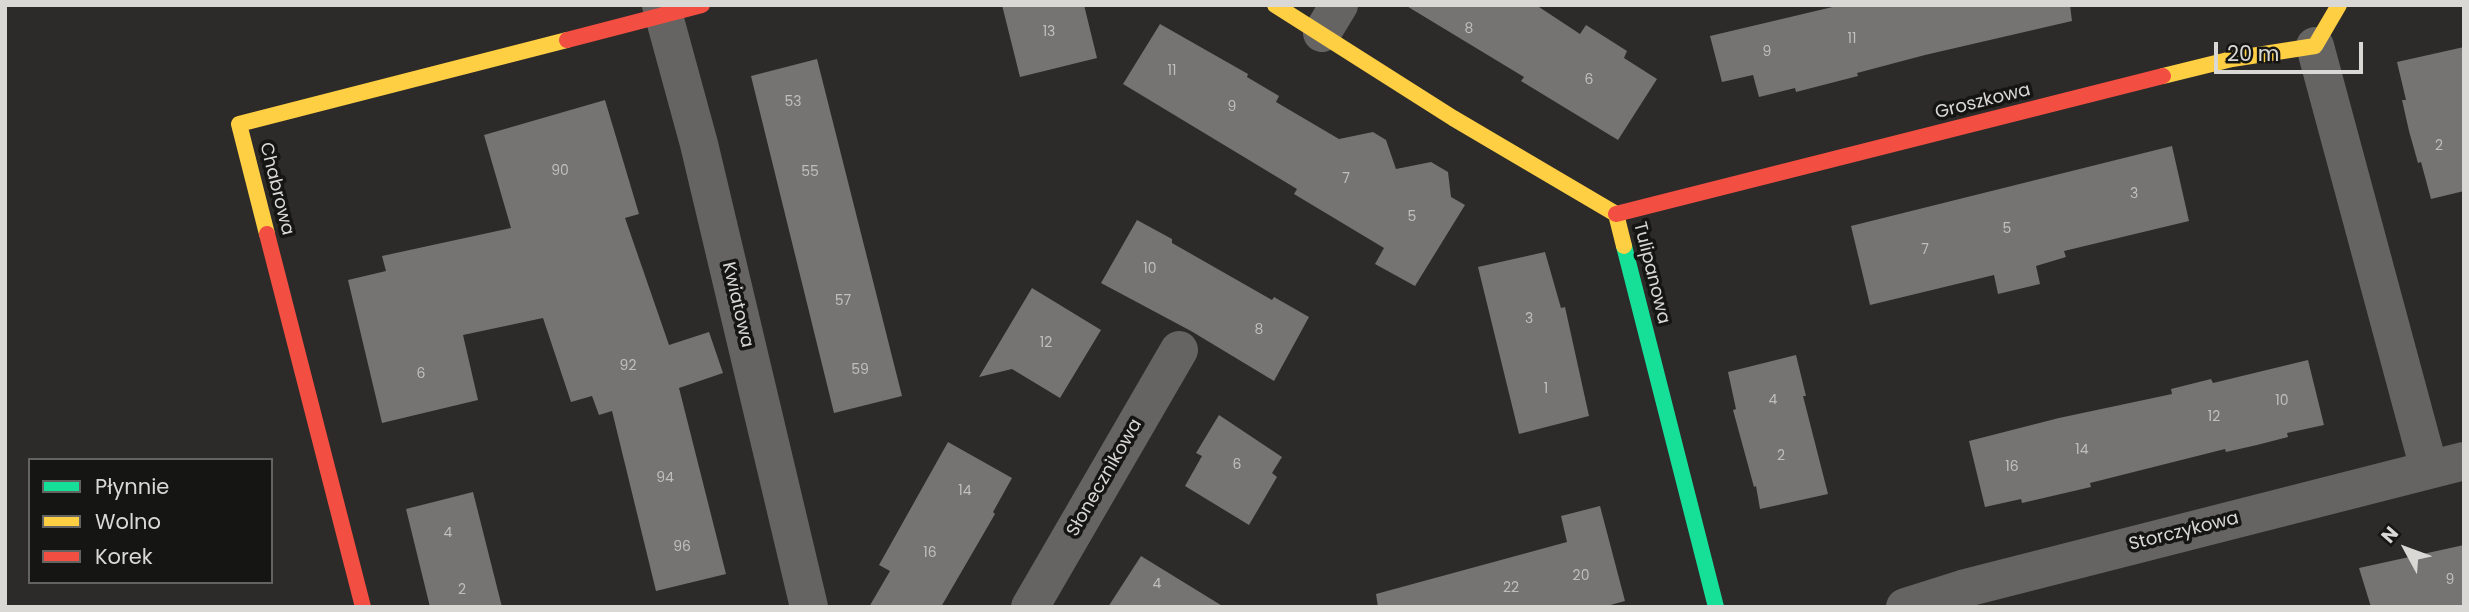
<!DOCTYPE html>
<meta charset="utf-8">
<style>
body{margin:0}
#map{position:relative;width:2469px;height:612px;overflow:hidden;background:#2d2b29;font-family:Poppins,sans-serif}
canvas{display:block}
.frame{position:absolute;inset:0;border:7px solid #d9d8d5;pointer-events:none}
.legend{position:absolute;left:28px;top:458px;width:245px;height:126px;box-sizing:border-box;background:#151513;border:2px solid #636361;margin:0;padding:9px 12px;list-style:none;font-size:21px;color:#d9d8d5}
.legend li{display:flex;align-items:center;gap:14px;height:35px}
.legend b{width:35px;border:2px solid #636361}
.north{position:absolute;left:2371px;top:514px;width:70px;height:70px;-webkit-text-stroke:5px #151513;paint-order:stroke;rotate:311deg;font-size:19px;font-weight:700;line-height:28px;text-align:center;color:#d9d8d5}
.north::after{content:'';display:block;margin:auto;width:24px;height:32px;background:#d9d8d5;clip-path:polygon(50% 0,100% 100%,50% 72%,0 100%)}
.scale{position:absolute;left:2214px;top:42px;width:149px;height:32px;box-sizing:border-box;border:4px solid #d9d8d5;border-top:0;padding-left:9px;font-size:21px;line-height:24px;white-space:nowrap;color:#d9d8d5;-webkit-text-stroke:5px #151513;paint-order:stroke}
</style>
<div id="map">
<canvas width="2469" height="612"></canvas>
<div class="frame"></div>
<ul class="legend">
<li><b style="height:9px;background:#16e098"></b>Płynnie</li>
<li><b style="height:9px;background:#ffcf43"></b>Wolno</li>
<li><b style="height:9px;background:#f24e42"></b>Korek</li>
</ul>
<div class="north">N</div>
<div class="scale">20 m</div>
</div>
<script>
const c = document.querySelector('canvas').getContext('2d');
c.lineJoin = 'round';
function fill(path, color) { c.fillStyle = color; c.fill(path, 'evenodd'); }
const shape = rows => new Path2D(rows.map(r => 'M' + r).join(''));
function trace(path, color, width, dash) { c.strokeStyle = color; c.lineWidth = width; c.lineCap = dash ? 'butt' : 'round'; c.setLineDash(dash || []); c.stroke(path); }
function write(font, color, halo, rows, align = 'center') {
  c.font = font + ' Poppins,sans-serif'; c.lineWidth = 7; c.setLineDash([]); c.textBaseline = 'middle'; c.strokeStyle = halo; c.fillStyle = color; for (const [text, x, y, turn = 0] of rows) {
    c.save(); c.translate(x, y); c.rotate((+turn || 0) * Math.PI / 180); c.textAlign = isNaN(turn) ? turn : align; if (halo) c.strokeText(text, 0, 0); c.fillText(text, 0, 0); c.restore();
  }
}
fill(shape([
 [1002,5,1084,5,1097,58,1020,77],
 [1405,5,1536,5,1580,34,1586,25,1627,51,1624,58,1657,79,1618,140,1521,81,1524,77],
 [1841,5,2070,5,2072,21,1925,55,1857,73,1858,76,1796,92,1795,88,1759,97,1753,75,1722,82,1710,36],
 [1160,24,1248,74,1247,77,1279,96,1276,102,1339,139,1373,132,1386,140,1396,169,1431,162,1448,172,1451,197,1465,205,1415,286,1375,264,1384,248,1294,194,1297,189,1123,84],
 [2464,47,2464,191,2431,199,2421,162,2418,163,2409,131,2402,100,2406,100,2397,62],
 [817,59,902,396,834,413,751,76],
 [605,100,639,214,625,218,669,345,709,332,723,373,679,388,726,574,656,591,612,411,599,415,592,396,571,402,543,318,463,335,478,400,382,423,348,280,386,271,382,256,511,228,484,135],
 [2172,146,2189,221,2064,251,2066,257,2036,266,2040,284,1998,294,1994,275,1870,305,1851,226],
 [1137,220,1172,239,1172,243,1272,300,1274,297,1309,317,1274,381,1191,331,1101,283],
 [1545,252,1561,308,1565,307,1589,416,1519,434,1478,267],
 [1032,288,1101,330,1060,398,1012,369,979,377],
 [1796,355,1806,396,1803,396,1828,494,1760,509,1756,486,1754,487,1733,410,1736,409,1728,372],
 [2308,360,2324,425,2287,433,2288,437,2257,445,2226,452,2225,449,2090,483,2091,487,2022,503,2021,499,1985,507,1969,441,2059,418,2172,394,2171,389,2211,379,2213,383],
 [1219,415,1282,457,1272,473,1277,477,1249,525,1185,486,1202,456,1196,453],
 [948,442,1012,478,993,512,995,514,941,607,869,607,890,571,879,565],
 [473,492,502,607,430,607,406,509],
 [1600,506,1625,601,1603,607,1378,607,1376,594,1567,542,1561,516],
 [2464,545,2464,607,2371,607,2359,568],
 [1141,556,1224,607,1108,607]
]), '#757473');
trace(shape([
 [661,5,699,144,809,607],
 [1322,33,1339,5],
 [2315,46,2429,469],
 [1030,607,1179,350],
 [1905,607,1962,589,2464,461]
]), '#656462', 38);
trace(shape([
 [1624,246,1716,607]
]), '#16e098', 16);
trace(shape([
 [1275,5,1453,118,1616,214,1624,246],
 [2163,76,2232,59,2315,46,2339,5],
 [267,234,239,124,567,40]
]), '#ffcf43', 16);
trace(shape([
 [567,40,702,5],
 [1616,214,2163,76],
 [267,234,363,607]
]), '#f24e42', 16);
write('14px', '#c0bfbc', null, [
 ["8",1469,29],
 ["13",1049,32],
 ["11",1852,39],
 ["9",1767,52],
 ["11",1172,71],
 ["6",1589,80],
 ["53",793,102],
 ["9",1232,107],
 ["2",2439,146],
 ["90",560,171],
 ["55",810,172],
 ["7",1346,179],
 ["3",2134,194],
 ["5",1412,217],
 ["5",2007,229],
 ["7",1925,250],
 ["10",1150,269],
 ["57",843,301],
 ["3",1529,319],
 ["8",1259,330],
 ["12",1046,343],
 ["92",628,366],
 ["59",860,370],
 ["6",421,374],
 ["1",1546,389],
 ["4",1773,400],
 ["10",2282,401],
 ["12",2214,417],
 ["14",2082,450],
 ["2",1781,456],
 ["6",1237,465],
 ["16",2012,467],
 ["94",665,478],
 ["14",965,491],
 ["4",448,533],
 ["96",682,547],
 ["16",930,553],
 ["20",1581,576],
 ["9",2450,580],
 ["4",1157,584],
 ["22",1511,588],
 ["2",462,590]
]);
write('18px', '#d9d8d5', '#151513', [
 ["Groszkowa",1983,102,-14],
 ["Chabrowa",276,189,76],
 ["Tulipanowa",1651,273,76],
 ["Kwiatowa",737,305,77],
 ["Słonecznikowa",1105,478,-60],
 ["Storczykowa",2184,532,-14]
]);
</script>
